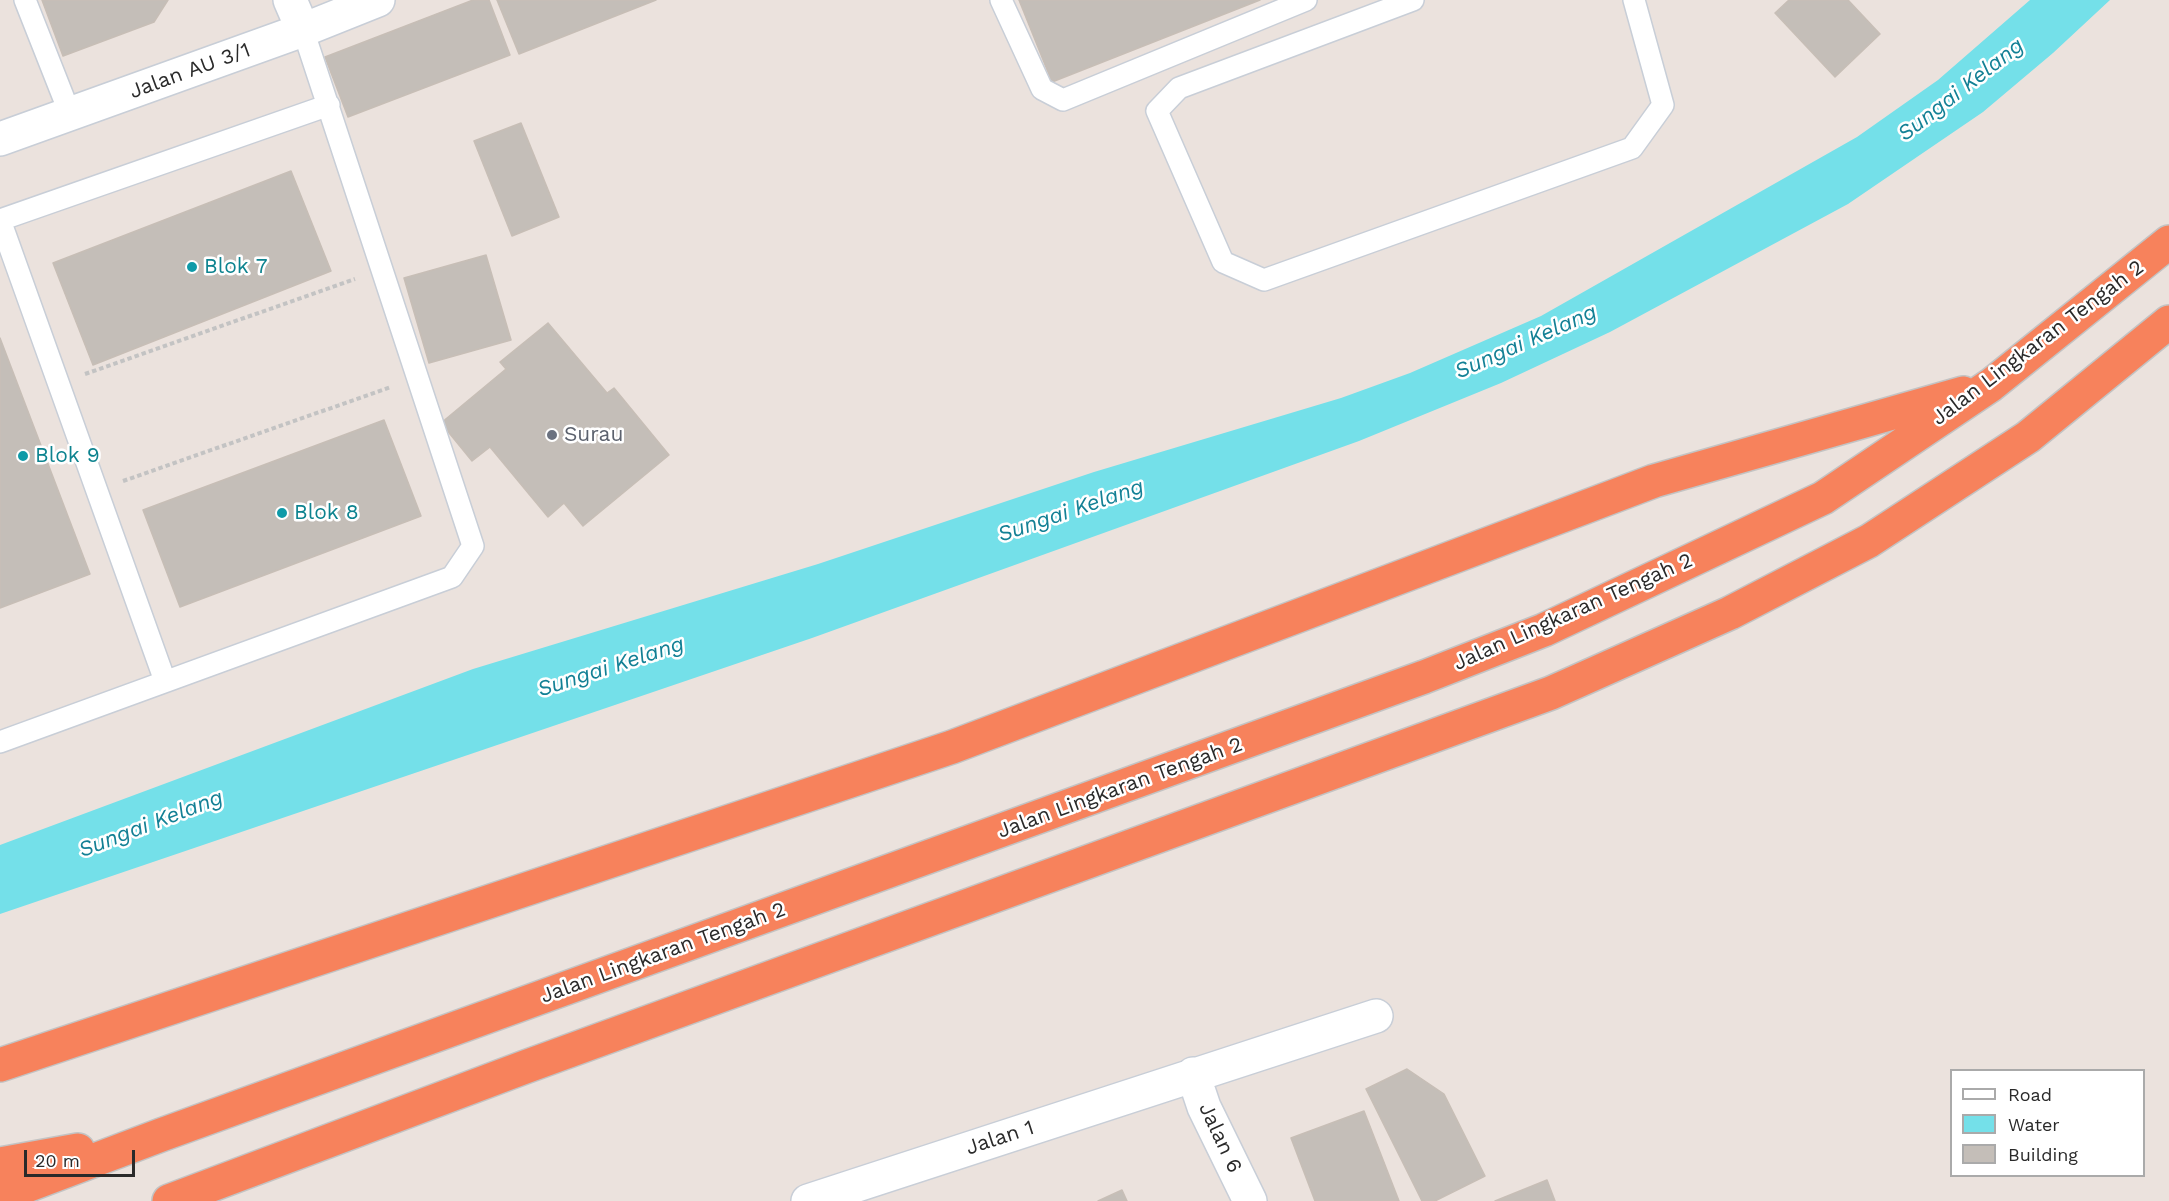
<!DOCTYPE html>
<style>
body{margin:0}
#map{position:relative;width:2169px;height:1201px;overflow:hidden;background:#ebe2dd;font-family:"Work Sans",sans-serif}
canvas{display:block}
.legend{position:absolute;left:1950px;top:1069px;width:195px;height:108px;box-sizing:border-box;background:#fff;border:2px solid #aaa;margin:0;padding:8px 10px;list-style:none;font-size:18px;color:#2a2a2a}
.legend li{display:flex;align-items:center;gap:12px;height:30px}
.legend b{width:30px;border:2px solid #aaa}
.scale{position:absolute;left:24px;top:1150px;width:111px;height:27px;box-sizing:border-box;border:3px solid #2a2a2a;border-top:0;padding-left:8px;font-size:18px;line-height:21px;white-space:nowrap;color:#2a2a2a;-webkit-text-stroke:4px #fff;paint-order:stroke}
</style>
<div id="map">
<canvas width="2169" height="1201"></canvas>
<ul class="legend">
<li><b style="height:8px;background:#fff"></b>Road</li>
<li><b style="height:16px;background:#74e0e9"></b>Water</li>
<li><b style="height:16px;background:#c4beb8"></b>Building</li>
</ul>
<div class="scale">20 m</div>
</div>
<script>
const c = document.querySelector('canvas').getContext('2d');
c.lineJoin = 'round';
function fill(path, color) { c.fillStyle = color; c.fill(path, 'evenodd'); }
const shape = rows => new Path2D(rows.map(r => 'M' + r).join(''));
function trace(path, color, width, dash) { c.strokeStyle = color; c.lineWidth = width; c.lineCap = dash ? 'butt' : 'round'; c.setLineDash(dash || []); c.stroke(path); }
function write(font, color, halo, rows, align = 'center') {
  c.font = font + ' "Work Sans",sans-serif'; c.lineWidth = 5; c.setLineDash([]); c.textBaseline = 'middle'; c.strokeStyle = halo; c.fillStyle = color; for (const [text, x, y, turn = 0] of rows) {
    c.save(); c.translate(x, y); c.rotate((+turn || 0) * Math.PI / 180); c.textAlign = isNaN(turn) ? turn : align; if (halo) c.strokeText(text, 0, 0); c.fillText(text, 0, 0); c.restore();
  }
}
fill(shape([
 [2030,0,2110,0,2053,53,1983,112,1848,204,1610,332,1501,383,1359,441,812,638,0,914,0,845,473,669,818,564,1094,472,1341,398,1410,373,1541,316,1857,137,1938,80]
]), '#74e0e9');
const building = shape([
 [42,0,168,0,154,22,63,56,42,0],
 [473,0,489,0,510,55,348,117,325,57,473,0],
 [497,0,656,0,519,54,497,0],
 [1019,0,1260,0,1052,82,1019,0],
 [1789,0,1848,0,1880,34,1835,77,1775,13,1789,0],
 [521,123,559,217,512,236,474,141,521,123],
 [291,171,331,271,93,365,53,263,291,171],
 [486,255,511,340,429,363,404,278,486,255],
 [548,323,607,393,614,388,669,455,583,526,564,503,548,517,490,447,472,461,441,423,506,369,500,362,548,323],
 [0,338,90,574,0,608,0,338],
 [384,420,421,516,180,607,143,510,384,420],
 [1407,1069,1444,1094,1485,1176,1435,1201,1422,1201,1366,1089,1407,1069],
 [1364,1111,1399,1201,1315,1201,1291,1138,1364,1111],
 [1547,1180,1555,1201,1495,1201,1547,1180],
 [1122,1190,1127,1201,1098,1201,1122,1190]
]);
fill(building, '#c4beb8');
trace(building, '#c7beb6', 1.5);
const lane = shape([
 [25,0,70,114],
 [1001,0,1042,89,1063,100,1306,0],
 [1413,0,1179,88,1157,111,1223,262,1264,280,1632,148,1663,105,1634,0],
 [0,220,165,681],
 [0,220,329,105],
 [0,742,452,577,473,546,303,30]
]);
const street = shape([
 [290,0,303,30],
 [1193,1074,1204,1107,1250,1201],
 [808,1201,1376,1016]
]);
const secondary = shape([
 [0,139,303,30,378,0]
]);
const highway = shape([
 [0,1065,952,747,1654,481,1963,393],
 [0,1164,78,1150],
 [0,1196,161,1135,1424,677,1544,630,1823,498,1991,385,2169,242],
 [169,1201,525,1067,1551,693,1730,613,1869,541,2028,437,2169,322]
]);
trace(lane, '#c8ced7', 24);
trace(street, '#c8ced7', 36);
trace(secondary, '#c8ced7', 36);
trace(highway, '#c3c3c3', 36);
trace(shape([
 [85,374,355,279],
 [123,481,391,387]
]), '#c3c3c3', 4, [4.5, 3]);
trace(lane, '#fff', 21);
trace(street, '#fff', 33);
trace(secondary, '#fff', 33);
trace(highway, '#f7825c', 33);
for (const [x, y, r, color] of [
 [192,267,6,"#0f9aa8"],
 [552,435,6,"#6b7280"],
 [23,456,6,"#0f9aa8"],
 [282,513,6,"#0f9aa8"]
]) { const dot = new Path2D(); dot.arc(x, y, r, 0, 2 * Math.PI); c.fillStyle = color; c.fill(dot); trace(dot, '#fff', 2); }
write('21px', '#2a2a2a', '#fff', [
 ["Jalan AU 3/1",190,71,-20],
 ["Jalan Lingkaran Tengah 2",2038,343,-37],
 ["Jalan Lingkaran Tengah 2",1573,612,-24],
 ["Jalan Lingkaran Tengah 2",1120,788,-20],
 ["Jalan Lingkaran Tengah 2",663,953,-20],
 ["Jalan 1",1000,1138,-18],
 ["Jalan 6",1220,1138,65]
]);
write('21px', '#0d838f', '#fff', [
 ["Blok 7",204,267],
 ["Blok 9",35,456],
 ["Blok 8",294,513]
], 'left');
write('21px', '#5b616d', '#fff', [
 ["Surau",564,435]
], 'left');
write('italic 22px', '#138095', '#fff', [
 ["Sungai Kelang",1961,90,-38],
 ["Sungai Kelang",1526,342,-24],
 ["Sungai Kelang",1071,511,-19],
 ["Sungai Kelang",611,667,-18],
 ["Sungai Kelang",151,824,-21]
]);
</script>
